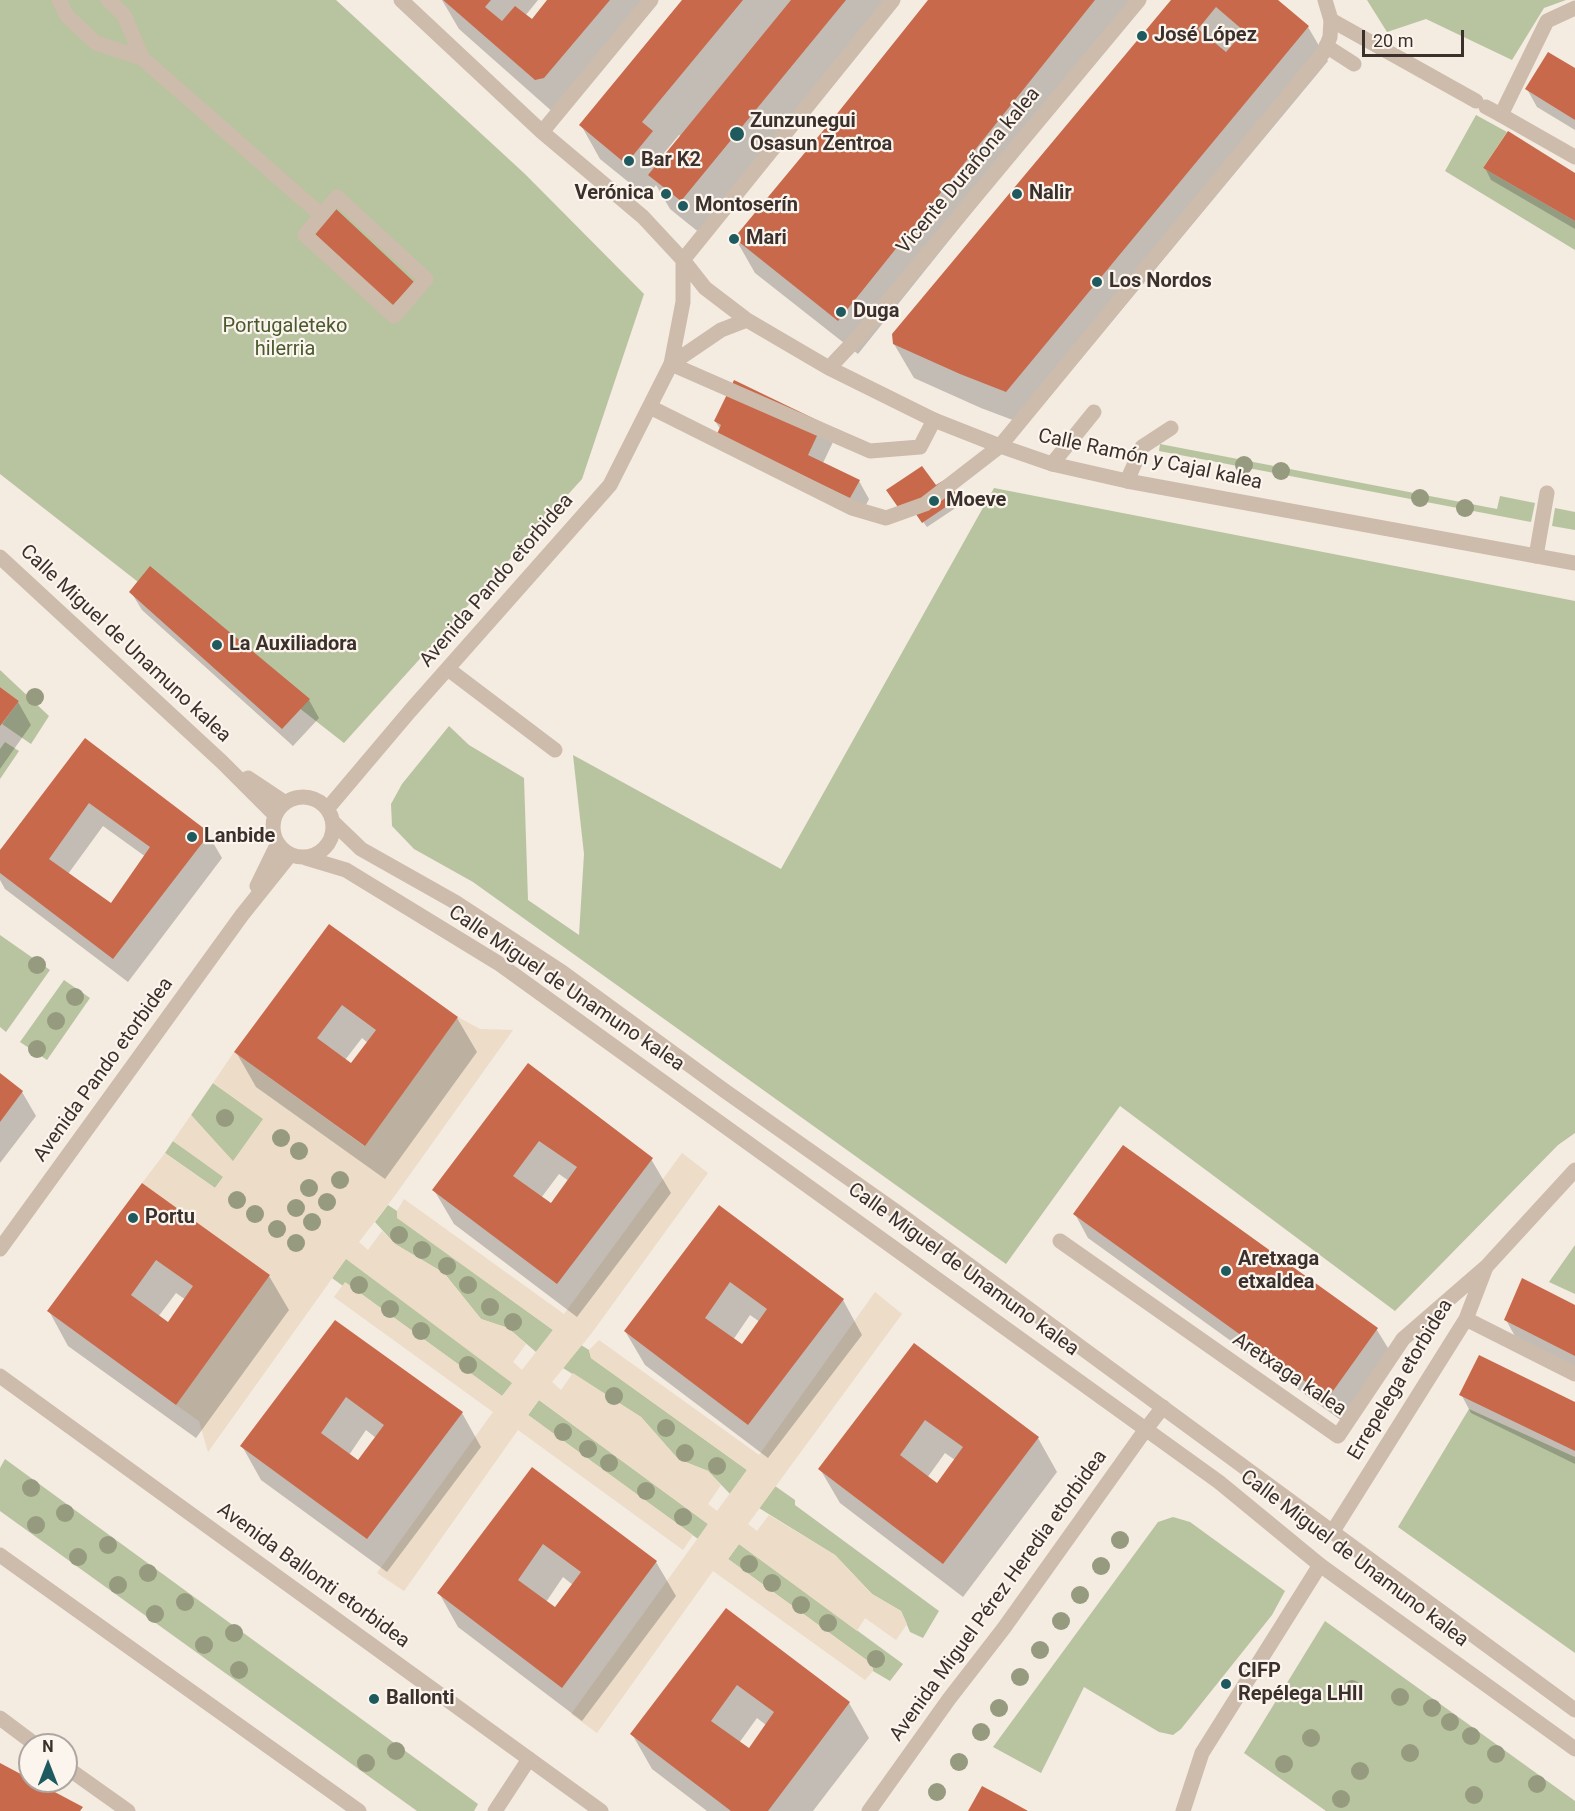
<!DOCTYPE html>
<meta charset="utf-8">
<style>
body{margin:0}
#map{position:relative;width:1575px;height:1811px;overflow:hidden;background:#f4ebe1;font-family:Roboto,sans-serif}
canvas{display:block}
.north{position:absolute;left:18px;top:1733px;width:60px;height:60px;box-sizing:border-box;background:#fbf5ee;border:2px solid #aea6a0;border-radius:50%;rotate:0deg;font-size:16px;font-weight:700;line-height:24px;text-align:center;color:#3b302b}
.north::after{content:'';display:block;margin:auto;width:21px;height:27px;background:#1f5a5e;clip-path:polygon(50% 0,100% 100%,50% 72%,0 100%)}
.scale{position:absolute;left:1362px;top:30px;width:102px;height:27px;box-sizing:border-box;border:3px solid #3b302b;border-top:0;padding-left:8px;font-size:18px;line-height:21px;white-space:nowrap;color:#3b302b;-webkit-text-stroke:4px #fbf5ee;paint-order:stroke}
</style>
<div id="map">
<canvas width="1575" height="1811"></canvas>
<div class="north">N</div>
<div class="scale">20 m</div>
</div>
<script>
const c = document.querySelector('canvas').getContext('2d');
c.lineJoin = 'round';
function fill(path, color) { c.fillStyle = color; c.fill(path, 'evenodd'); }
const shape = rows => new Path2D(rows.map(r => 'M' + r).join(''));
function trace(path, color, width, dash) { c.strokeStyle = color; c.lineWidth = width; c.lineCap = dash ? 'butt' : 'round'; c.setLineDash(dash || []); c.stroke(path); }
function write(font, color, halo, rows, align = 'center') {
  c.font = font + ' Roboto,sans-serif'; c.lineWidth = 4.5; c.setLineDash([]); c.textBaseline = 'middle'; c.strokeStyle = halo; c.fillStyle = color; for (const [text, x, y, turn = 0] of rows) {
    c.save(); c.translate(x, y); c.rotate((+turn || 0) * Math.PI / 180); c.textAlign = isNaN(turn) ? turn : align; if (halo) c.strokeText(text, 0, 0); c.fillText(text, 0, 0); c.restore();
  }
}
fill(shape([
 [0,0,336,0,525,174,644,294,582,479,344,743,0,474],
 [1367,0,1566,0,1544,8,1512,60,1426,19,1387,32],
 [1476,115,1507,132,1483,168,1575,221,1575,250,1445,171],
 [1160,444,1497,509,1500,496,1535,503,1531,522,1159,451],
 [994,488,1575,601,1575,1133,1558,1145,1395,1311,1120,1106,1006,1264,473,882,414,849,392,826,391,804,402,784,449,726,469,745,524,778,528,900,579,935,584,854,573,755,781,869],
 [1555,508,1575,512,1575,530,1552,526],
 [0,670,49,716,31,744,2,724,19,701,0,687],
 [5,742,19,751,0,779,0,749],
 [0,935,50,970,6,1032,0,1027],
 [64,980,90,998,47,1060,20,1042],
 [213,1083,264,1119,233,1162,191,1115],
 [173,1141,224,1176,215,1188,165,1153],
 [388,1205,397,1211,398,1218,553,1330,536,1352,508,1328,481,1319,444,1273,395,1244,375,1222],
 [1575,1245,1575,1294,1549,1282],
 [346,1258,513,1383,502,1396,346,1283,343,1286,332,1278],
 [581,1345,589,1350,591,1358,747,1470,730,1494,708,1471,678,1459,641,1417,563,1368],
 [539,1400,708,1524,698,1539,528,1415],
 [1469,1409,1575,1457,1575,1653,1398,1527],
 [5,1459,478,1804,474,1811,417,1811,0,1511,0,1468],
 [775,1486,795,1500,795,1505,939,1611,923,1638,910,1632,901,1611,872,1594,835,1555,759,1508],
 [1173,1517,1190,1522,1285,1591,1272,1615,1181,1729,1173,1735,1159,1732,1084,1687,1041,1773,993,1747,1158,1522],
 [739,1544,903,1664,890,1681,873,1671,872,1664,728,1559],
 [1325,1621,1575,1801,1575,1811,1326,1811,1244,1753]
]), '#b8c4a0');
fill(shape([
 [458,1017,480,1029,513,1030,396,1194,359,1242,368,1250,382,1231,395,1244,444,1273,481,1319,508,1328,526,1344,513,1362,522,1370,553,1330,397,1218,397,1211,404,1199,564,1314,682,1153,708,1173,591,1334,552,1382,561,1390,573,1373,641,1417,678,1459,708,1471,721,1485,708,1504,717,1511,747,1470,591,1358,589,1350,599,1340,759,1455,875,1292,902,1314,748,1524,757,1531,769,1515,835,1555,872,1594,901,1611,907,1624,896,1640,865,1618,857,1631,739,1544,728,1559,872,1664,873,1671,865,1680,713,1571,597,1733,571,1714,708,1524,539,1400,528,1415,693,1535,683,1550,518,1430,404,1591,377,1573,493,1412,334,1297,345,1282,502,1396,512,1383,346,1259,208,1452,199,1421,176,1405,270,1275,142,1183,165,1153,215,1188,223,1177,173,1141,191,1115,233,1161,263,1119,213,1083,234,1052,364,1146]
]), '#ecdcc8');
fill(shape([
 [442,0,538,0,525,16,532,21,549,0,657,0,555,114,459,29],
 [684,0,894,0,701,234,670,209,656,185,647,197,600,159,581,125],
 [679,135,681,136,666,156,664,153],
 [929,0,1142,0,858,354,755,273,735,238,833,121],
 [1172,0,1276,0,1308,27,1328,61,1026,425,981,408,914,378,894,344],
 [1575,70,1575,130,1537,107,1527,89],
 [1485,168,1575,175,1575,229,1491,180],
 [735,381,833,442,823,463,859,481,869,499,861,515,721,430,715,421],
 [945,481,960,505,927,527,913,508,935,487],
 [131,592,309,700,319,718,293,746,142,610],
 [0,689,18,702,31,725,0,769],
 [85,740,208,834,222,858,128,982,5,889,0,880,0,853],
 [103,826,146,857,111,905,68,874],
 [330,926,457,1018,477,1052,385,1179,256,1087,236,1052],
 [362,1038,368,1043,352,1065,345,1060],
 [529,1065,651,1159,671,1193,577,1317,454,1224,434,1190],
 [559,1174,569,1181,551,1205,541,1198],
 [0,1075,22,1092,36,1116,0,1163],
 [1123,1147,1377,1330,1391,1353,1342,1421,1088,1238,1075,1214],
 [142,1185,269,1276,289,1310,196,1438,68,1346,49,1311],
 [176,1293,186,1300,168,1324,158,1317],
 [719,1207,843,1300,862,1335,768,1458,645,1365,625,1331],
 [750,1315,760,1322,742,1347,733,1340],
 [1575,1307,1575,1368,1516,1338,1506,1320],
 [336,1322,462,1413,481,1447,387,1572,261,1480,242,1446],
 [366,1430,376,1438,358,1462,349,1455],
 [915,1345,1038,1438,1057,1472,963,1597,840,1503,820,1469],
 [945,1453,955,1460,937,1485,927,1478],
 [1461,1394,1575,1403,1575,1464,1471,1413],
 [533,1469,656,1562,676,1596,582,1721,458,1627,439,1593],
 [563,1577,573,1585,556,1609,546,1602],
 [726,1610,849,1703,869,1738,813,1811,707,1811,652,1769,632,1734],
 [757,1718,766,1725,749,1750,739,1743]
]), '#0003');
fill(shape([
 [443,0,491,0,485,7,502,21,515,6,532,19,547,0,610,0,544,78,535,80],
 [682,0,743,0,642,122,653,131,626,164,579,125],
 [791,0,846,0,681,201,648,175],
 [928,0,1095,0,838,321,734,238,832,120],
 [1171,0,1278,0,1309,26,1006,392,960,374,893,344,892,334],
 [1216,7,1244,31,1226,52,1198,29],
 [1548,52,1575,68,1575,120,1525,89],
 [1508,131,1575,173,1575,221,1483,168],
 [335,208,414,282,392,306,313,232],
 [734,380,823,423,808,455,860,480,850,498,717,434,721,425,714,421],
 [922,466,936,485,946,479,959,498,922,523,909,504,900,510,886,490],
 [150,566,310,699,282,729,129,592],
 [0,687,19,701,0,726],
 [85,738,210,833,113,959,0,873,0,850],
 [89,803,150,847,111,903,49,859],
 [329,924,458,1017,365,1146,234,1052],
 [342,1005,376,1030,351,1063,317,1038],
 [528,1063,653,1158,557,1284,432,1190],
 [539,1141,577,1167,551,1203,513,1176],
 [0,1073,23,1091,0,1122],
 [1123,1145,1378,1328,1328,1398,1073,1214],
 [142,1183,270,1275,176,1405,47,1311],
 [156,1260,193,1286,168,1322,131,1295],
 [719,1205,844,1299,748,1425,624,1331],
 [730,1282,767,1309,742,1344,705,1318],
 [1522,1278,1575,1305,1575,1356,1504,1320],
 [335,1320,463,1412,367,1539,240,1446],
 [346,1397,384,1425,358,1460,321,1433],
 [914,1343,1039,1437,943,1564,818,1469],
 [925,1420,963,1447,937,1483,900,1455],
 [1479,1355,1575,1402,1575,1451,1459,1395],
 [532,1467,657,1561,562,1688,437,1593],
 [543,1544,581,1572,555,1607,518,1580],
 [726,1608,850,1702,768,1811,731,1811,630,1734],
 [737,1685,774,1712,749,1748,711,1721],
 [0,1763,30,1779,30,1781,34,1781,83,1807,80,1811,0,1811],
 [982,1786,1003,1797,1028,1811,968,1811]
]), '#c8694b');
trace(shape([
 [59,0,67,16,96,43,142,58,321,215],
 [108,0,124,15,142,58],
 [1326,46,1354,64],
 [337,197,426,279,394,316,305,235,337,197],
 [671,364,870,451,920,447,934,420],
 [650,407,852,508,886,518,925,504,1000,446],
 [1052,464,1094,412],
 [1127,481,1142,447,1171,428],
 [1536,556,1547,493],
 [0,1555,359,1811],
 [0,1718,36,1745],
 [66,1767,128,1811],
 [495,1811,529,1759],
 [1183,1811,1202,1753,1320,1565]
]), '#cdbbac', 15);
trace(shape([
 [1331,20,1476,101],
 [1486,107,1501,115]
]), '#cdbbac', 15);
trace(shape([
 [401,0,542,132,643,217,683,260,705,288,747,320,829,368,934,420,1000,446,1052,464,1127,481,1575,563],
 [1575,8,1547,21,1501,115,1575,157],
 [542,132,651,0],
 [683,260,893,0],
 [671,364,721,330,747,320],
 [829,368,861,334,1139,0],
 [1000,446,1324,52,1330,37,1331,20,1325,0],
 [448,669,555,750],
 [328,808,410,711,610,485,671,364,683,302,683,260],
 [257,886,277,845],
 [1060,1241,1338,1436,1403,1339,1486,1267],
 [0,1249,242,915,290,855],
 [1466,1319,1575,1374],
 [0,1376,601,1811],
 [1333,1531,1466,1319,1486,1267,1575,1170],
 [869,1811,949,1699,1004,1628,1146,1429,1163,1407]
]), '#cdbbac', 15);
trace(shape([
 [0,557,222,762,274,814],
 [248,778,284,802],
 '273 827a30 30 0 1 1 60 0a30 30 0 1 1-60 0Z',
 [334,823,361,849,455,902,562,972,725,1091,898,1213,1575,1710],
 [306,858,346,870,498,963,1219,1482,1320,1565,1575,1749]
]), '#cdbbac', 15);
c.fillStyle = '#969b7f';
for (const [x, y] of [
 [1244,465],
 [1281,471],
 [1420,498],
 [1465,508],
 [35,697],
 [37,965],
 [75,997],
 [56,1021],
 [37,1049],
 [225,1118],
 [281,1138],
 [299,1151],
 [340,1180],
 [309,1188],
 [237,1200],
 [327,1202],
 [296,1208],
 [255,1214],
 [312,1222],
 [277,1229],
 [399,1235],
 [296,1243],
 [422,1250],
 [447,1266],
 [359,1285],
 [468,1285],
 [490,1307],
 [390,1309],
 [513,1322],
 [421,1331],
 [468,1365],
 [614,1396],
 [666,1428],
 [563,1432],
 [588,1449],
 [685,1453],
 [609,1463],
 [717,1466],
 [31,1488],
 [646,1491],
 [65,1513],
 [683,1517],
 [36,1525],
 [1120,1540],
 [108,1545],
 [78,1557],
 [749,1564],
 [1101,1566],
 [148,1573],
 [772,1583],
 [118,1585],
 [1080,1595],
 [185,1602],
 [801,1605],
 [155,1614],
 [1061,1621],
 [828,1623],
 [234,1633],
 [204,1645],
 [1040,1650],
 [876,1659],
 [239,1670],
 [1020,1677],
 [1352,1689],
 [1400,1697],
 [999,1708],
 [1432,1708],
 [1450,1722],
 [981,1732],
 [1471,1736],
 [1311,1738],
 [396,1751],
 [1410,1753],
 [1496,1754],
 [959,1762],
 [366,1763],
 [1284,1764],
 [1360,1771],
 [1537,1784],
 [937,1792],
 [1474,1795],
 [1341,1799]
]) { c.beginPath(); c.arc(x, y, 9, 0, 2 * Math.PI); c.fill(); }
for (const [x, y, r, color] of [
 [1142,36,6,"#1f5a5e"],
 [737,134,8,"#1f5a5e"],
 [629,161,6,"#1f5a5e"],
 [666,194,6,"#1f5a5e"],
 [1017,194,6,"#1f5a5e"],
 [683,206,6,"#1f5a5e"],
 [734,239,6,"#1f5a5e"],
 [1097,282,6,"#1f5a5e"],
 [841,312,6,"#1f5a5e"],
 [934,501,6,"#1f5a5e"],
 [217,645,6,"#1f5a5e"],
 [192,837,6,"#1f5a5e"],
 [133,1218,6,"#1f5a5e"],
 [1226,1271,6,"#1f5a5e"],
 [1226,1684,6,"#1f5a5e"],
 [374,1699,6,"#1f5a5e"]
]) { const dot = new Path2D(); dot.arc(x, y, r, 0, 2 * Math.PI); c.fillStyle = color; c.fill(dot); trace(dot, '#fbf5ee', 2); }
write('bold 20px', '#3b302b', '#fbf5ee', [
 ["José López",1154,36],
 ["Zunzunegui",750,122],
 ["Osasun Zentroa",750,145],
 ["Bar K2",641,161],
 ["Verónica",654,194,"right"],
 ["Nalir",1029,194],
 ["Montoserín",695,206],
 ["Mari",746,239],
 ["Los Nordos",1109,282],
 ["Duga",853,312],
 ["Moeve",946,501],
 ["La Auxiliadora",229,645],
 ["Lanbide",204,837],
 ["Portu",145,1218],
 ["Aretxaga",1238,1260],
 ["etxaldea",1238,1283],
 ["CIFP",1238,1672],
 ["Repélega LHII",1238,1695],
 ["Ballonti",386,1699]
], 'left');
write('20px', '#3b302b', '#fbf5ee', [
 ["Vicente Durañona kalea",969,171,-50],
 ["Calle Ramón y Cajal kalea",1150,460,12],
 ["Avenida Pando etorbidea",497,581,-49],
 ["Calle Miguel de Unamuno kalea",125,644,43],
 ["Calle Miguel de Unamuno kalea",566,989,34],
 ["Avenida Pando etorbidea",104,1070,-54],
 ["Calle Miguel de Unamuno kalea",963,1270,36],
 ["Aretxaga kalea",1289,1375,34],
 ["Errepelega etorbidea",1401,1380,-59],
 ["Calle Miguel de Unamuno kalea",1354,1559,37],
 ["Avenida Ballonti etorbidea",313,1576,36],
 ["Avenida Miguel Pérez Heredia etorbidea",999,1596,-54]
]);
write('20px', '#4a5a2e', '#fbf5ee', [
 ["Portugaleteko",285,327],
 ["hilerria",285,350]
]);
</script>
